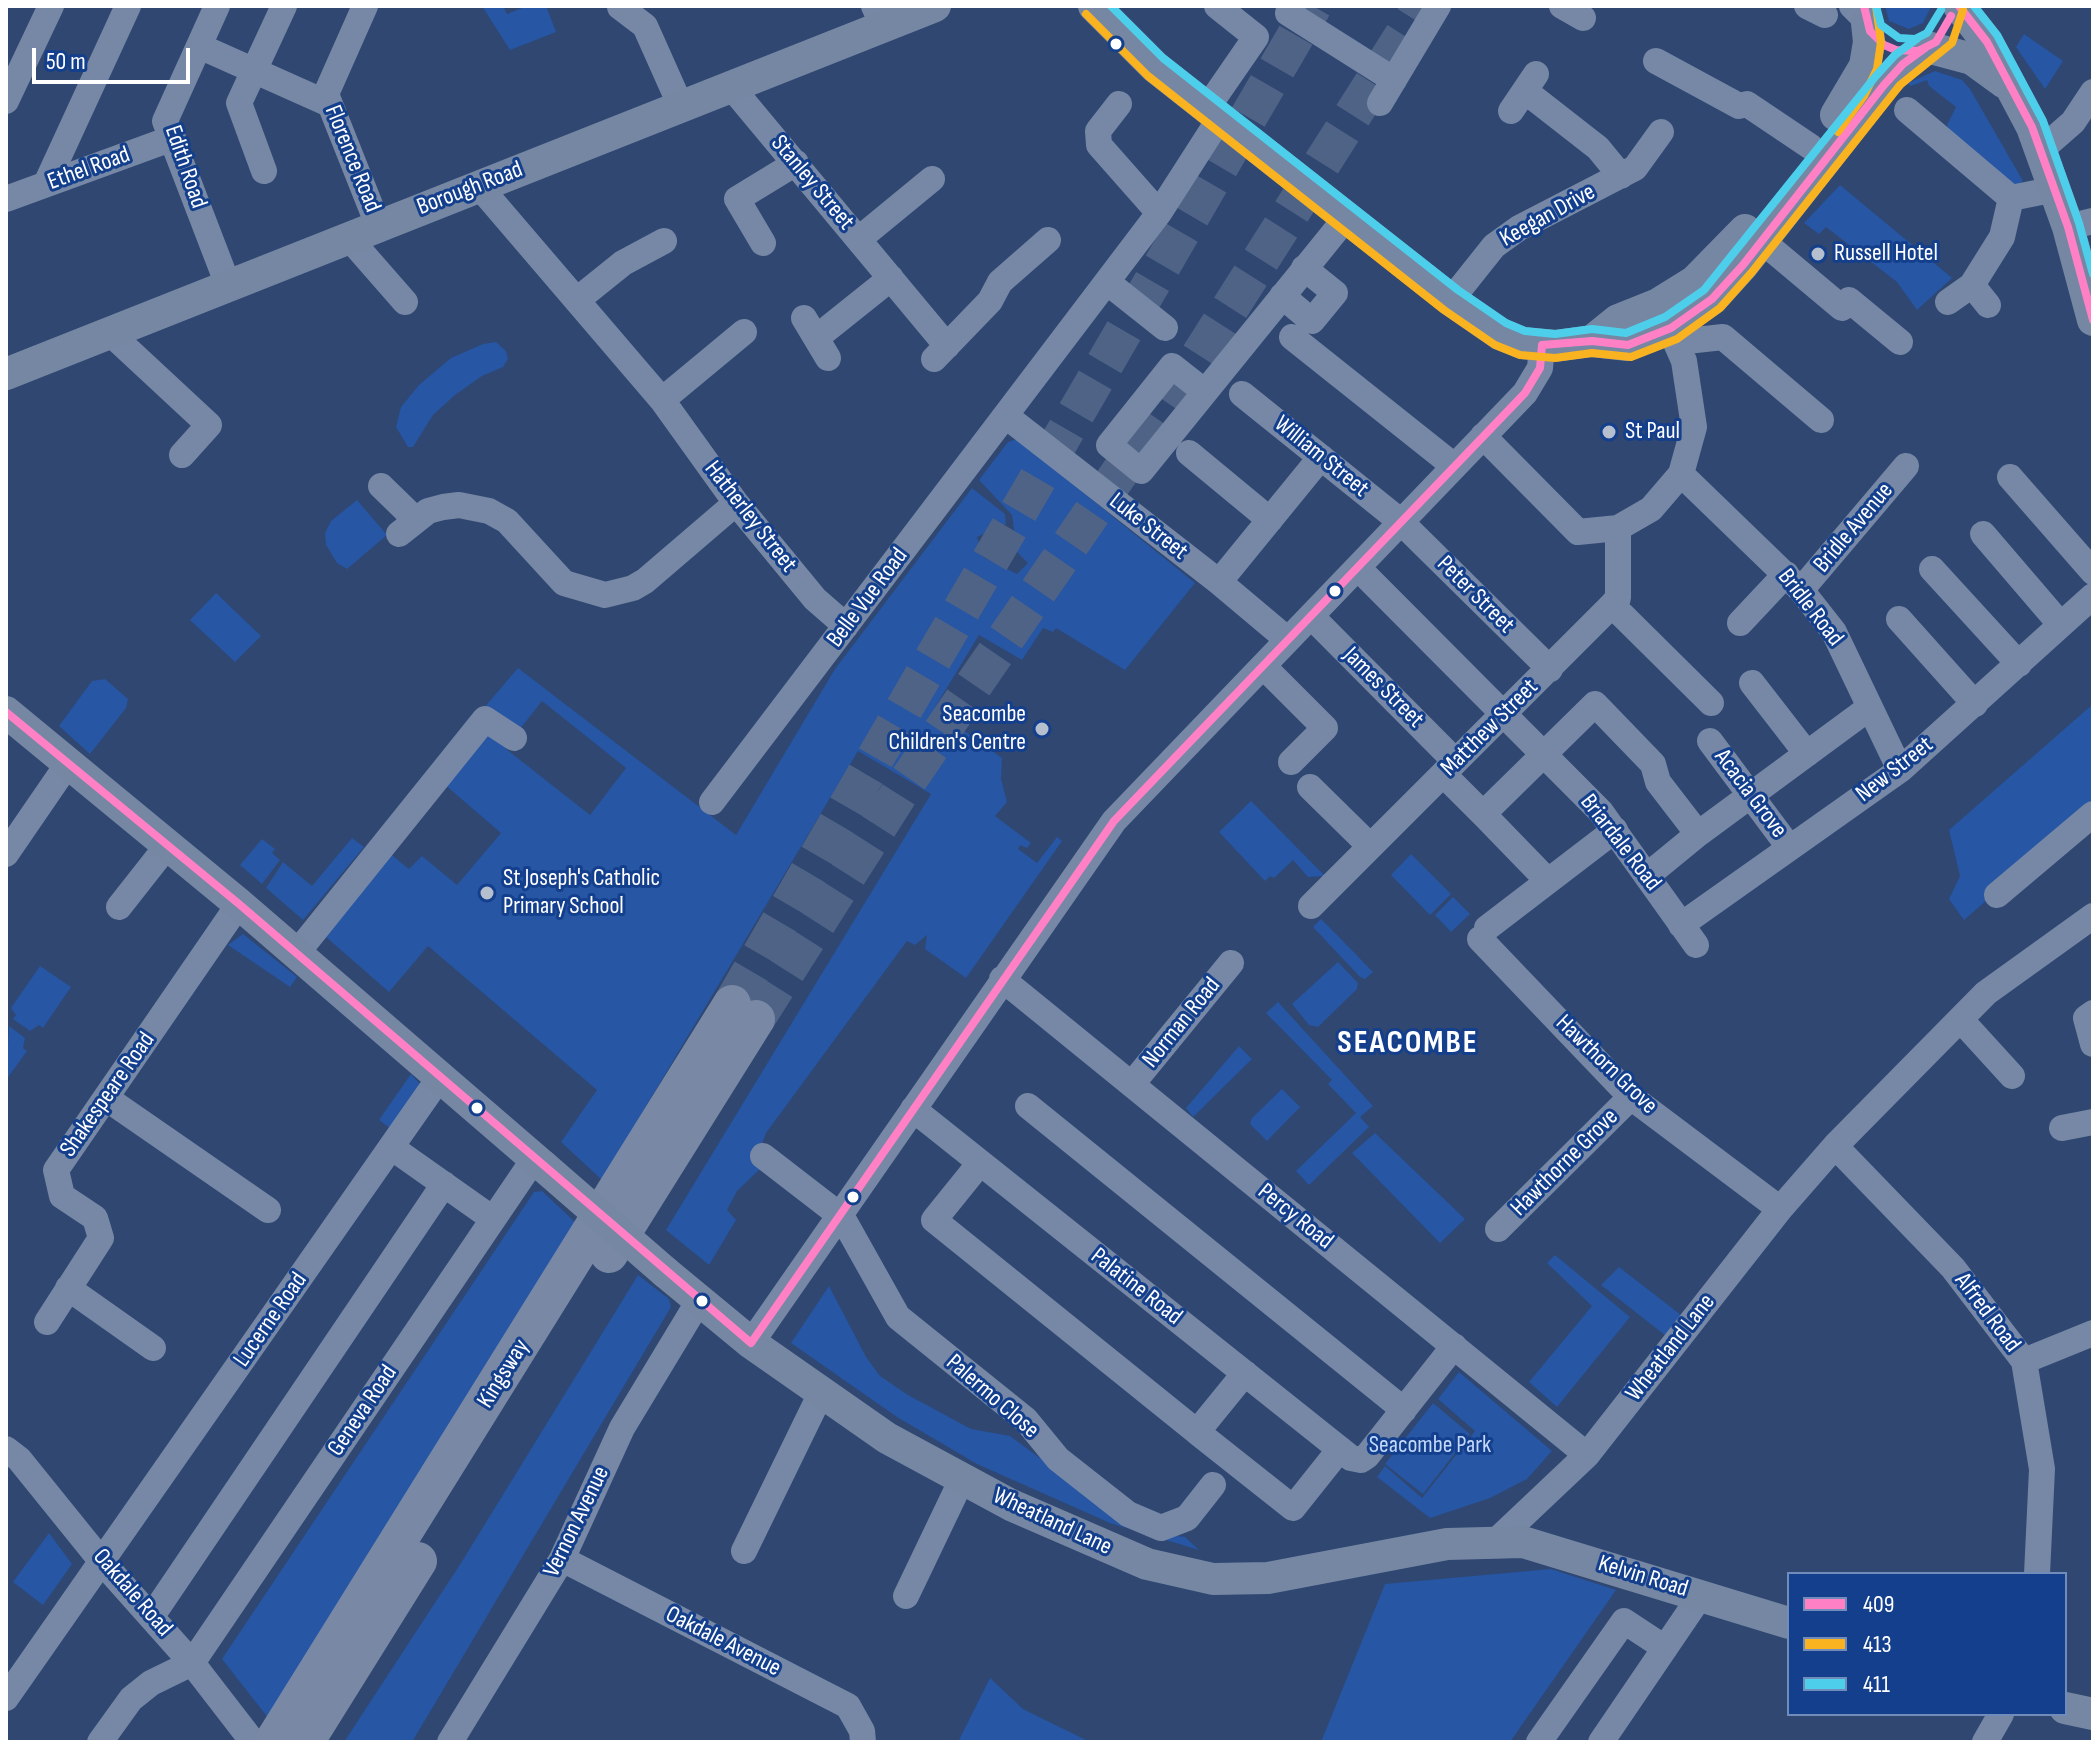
<!DOCTYPE html>
<style>
body{margin:0}
#map{position:relative;width:2099px;height:1748px;overflow:hidden;background:#2f4771;font-family:"Sofia Sans Condensed",sans-serif}
canvas{display:block}
.frame{position:absolute;inset:0;border:8px solid #fff;pointer-events:none}
.legend{position:absolute;left:1787px;top:1572px;width:280px;height:144px;box-sizing:border-box;background:#133f8d;border:2px solid #718cbb;margin:0;padding:10px 14px;list-style:none;font-size:24px;color:#fff}
.legend li{display:flex;align-items:center;gap:16px;height:40px}
.legend b{width:40px;border:2px solid #718cbb}
.scale{position:absolute;left:32px;top:48px;width:158px;height:36px;box-sizing:border-box;border:4px solid #fff;border-top:0;padding-left:10px;font-size:24px;line-height:28px;white-space:nowrap;color:#fff;-webkit-text-stroke:6px #133f8d;paint-order:stroke}
</style>
<div id="map">
<canvas width="2099" height="1748"></canvas>
<div class="frame"></div>
<ul class="legend">
<li><b style="height:10px;background:#ff80c5"></b>409</li>
<li><b style="height:10px;background:#f9b220"></b>413</li>
<li><b style="height:10px;background:#4dcfeb"></b>411</li>
</ul>
<div class="scale">50 m</div>
</div>
<script>
const c = document.querySelector('canvas').getContext('2d');
c.lineJoin = 'round';
function fill(path, color) { c.fillStyle = color; c.fill(path, 'evenodd'); }
const shape = rows => new Path2D(rows.map(r => 'M' + r).join(''));
function trace(path, color, width, dash) { c.strokeStyle = color; c.lineWidth = width; c.lineCap = dash ? 'butt' : 'round'; c.setLineDash(dash || []); c.stroke(path); }
function write(font, color, halo, rows, align = 'center') {
  c.font = font + ' "Sofia Sans Condensed",sans-serif'; c.lineWidth = 6; c.setLineDash([]); c.textBaseline = 'middle'; c.strokeStyle = halo; c.fillStyle = color; for (const [text, x, y, turn = 0] of rows) {
    c.save(); c.translate(x, y); c.rotate((+turn || 0) * Math.PI / 180); c.textAlign = isNaN(turn) ? turn : align; if (halo) c.strokeText(text, 0, 0); c.fillText(text, 0, 0); c.restore();
  }
}
fill(shape([
 [482,6,503,6,507,14,527,6,546,6,556,32,510,50],
 [1885,6,1930,6,1930,9,1923,23,1909,29,1889,21],
 [2024,34,2063,61,2045,89,2016,47],
 [1935,71,1962,80,1970,89,2023,181,2012,189,1949,134,1947,125,1956,107,1929,86,1927,80,1911,86,1908,83],
 [1840,185,1952,278,1917,310,1897,282,1826,227,1819,234,1804,223],
 [496,342,506,351,508,359,503,367,482,376,455,395,433,415,413,447,408,447,396,427,401,407,419,385,451,358,483,344],
 [1017,439,1195,583,1125,670,1056,628,1053,632,1043,628,1022,660,979,635,934,709,1002,758,1001,779,1007,802,995,816,1031,843,1027,848,1020,845,1018,849,1037,863,1057,837,1062,841,966,978,925,949,927,935,915,945,907,941,766,1133,757,1157,760,1169,737,1191,727,1210,736,1220,709,1265,666,1230,931,794,858,751,602,1180,561,1142,597,1090,428,946,389,992,326,937,388,852,409,869,422,856,457,885,501,833,444,784,493,725,506,749,590,815,626,768,542,701,516,734,483,709,518,668,736,835,835,669,972,488,1005,514,1006,524,977,537,983,557,1017,574,1028,563,1017,552,1012,515,979,480,1008,442],
 [357,500,387,535,347,569,337,563,326,545,325,533,331,521],
 [216,593,261,636,235,662,190,620],
 [105,679,128,699,126,708,90,754,59,726,92,681],
 [2093,704,2093,808,1964,920,1949,899,1960,876,1949,830],
 [1251,801,1325,876,1308,877,1293,860,1274,878,1270,876,1265,881,1219,832],
 [352,838,364,847,303,920,266,888,283,862,312,886],
 [262,839,275,849,272,853,280,860,262,884,240,865],
 [1411,854,1451,894,1430,915,1391,875],
 [1453,897,1470,914,1451,932,1435,915],
 [1321,919,1338,936,1373,972,1365,979,1360,977,1313,927],
 [243,934,297,977,290,987,228,945],
 [1338,962,1358,983,1357,989,1318,1027,1309,1025,1292,1004],
 [40,966,71,987,43,1028,39,1025,30,1031,13,1019,16,1015,11,1008],
 [1278,1002,1373,1106,1360,1117,1369,1127,1309,1185,1296,1171,1356,1113,1328,1084,1332,1080,1266,1013],
 [9,1026,25,1038,23,1048,27,1051,6,1080],
 [1239,1046,1252,1059,1193,1117,1186,1108],
 [411,1074,420,1084,390,1128,379,1120],
 [1282,1089,1300,1107,1267,1141,1250,1124,1252,1118],
 [1375,1133,1465,1219,1440,1243,1352,1153],
 [542,1191,576,1223,269,1719,222,1659,534,1192],
 [1555,1255,1630,1317,1557,1407,1529,1382,1592,1306,1547,1263],
 [1619,1267,1681,1315,1666,1336,1601,1285],
 [638,1275,669,1299,671,1307,412,1742,344,1742,461,1563],
 [829,1286,866,1357,880,1376,908,1395,971,1429,1010,1436,1119,1516,1160,1534,1185,1537,1199,1550,1110,1523,977,1464,897,1417,791,1343],
 [1459,1372,1552,1451,1527,1479,1490,1498,1430,1518,1377,1477,1385,1466,1422,1498,1475,1431,1438,1399],
 [1433,1403,1470,1434,1423,1494,1385,1464],
 [49,1533,72,1564,43,1605,13,1582],
 [1551,1569,1616,1590,1510,1742,1321,1742,1385,1584],
 [990,1678,1023,1709,1090,1742,958,1742]
]), '#2656a4');
trace(shape([
 [732,1004,1313,6],
 [756,1019,902,789,1195,363,1422,6]
]), '#4e6386', 38, [38, 19]);
trace(shape([
 [217,6,165,121,228,285],
 [365,6,326,94,378,225],
 [874,6,884,28],
 [1293,6,1288,13,1394,80],
 [1562,6,1583,18],
 [1807,6,1825,15],
 [1852,6,1865,19],
 [620,7,645,26,682,109],
 [199,46,329,104],
 [1656,61,1739,106,1747,104,1811,147],
 [733,89,947,346],
 [1525,91,1598,148,1621,176],
 [6,101,51,6],
 [1380,103,1438,6],
 [1119,104,1098,131,1099,145,1159,213],
 [1207,108,1256,37,1217,6],
 [1907,110,2011,198],
 [1511,111,1536,74],
 [2041,150,2073,122,2093,92],
 [264,171,239,103,284,6],
 [46,184,128,6],
 [478,185,662,400,736,503,815,599,846,626],
 [6,199,173,138],
 [2068,227,2093,221],
 [349,238,405,302],
 [859,239,932,179],
 [1762,241,1842,308,1849,300,1900,342],
 [763,243,737,199,796,163],
 [1107,282,1165,328],
 [1282,296,1312,321,1335,293,1304,268],
 [577,300,623,263,664,241],
 [1451,300,1494,246,1519,228,1635,168,1661,132],
 [1948,302,1972,285],
 [1988,305,1972,285,2002,237,2011,198,2056,189],
 [804,318,828,358],
 [110,333,209,425,182,455],
 [1292,337,1454,466],
 [816,338,891,278],
 [1678,342,1723,337,1821,420],
 [934,359,990,301,1000,282,1048,240],
 [1205,392,1172,366,1109,445,1141,471,1346,218],
 [1242,394,1400,521,1550,669],
 [662,400,744,332],
 [1006,416,1219,582,1288,640],
 [1483,436,1578,532,1618,528,1651,509,1681,474,1694,427,1684,361,1662,311],
 [1189,453,1270,520],
 [1681,474,1801,590,1834,632,1900,770],
 [2010,477,2093,572],
 [381,486,416,520],
 [399,534,428,511,443,507,459,505,489,511,507,521,564,583,605,595,633,588,645,581,736,503],
 [1983,534,2061,625],
 [1932,569,2019,664],
 [1360,570,1601,812,1696,945],
 [1219,582,1321,457],
 [1801,590,1906,466],
 [1612,605,1711,703],
 [1311,616,1455,761],
 [1899,619,1975,704],
 [1740,623,1786,574],
 [1263,666,1325,728,1291,762],
 [1752,683,1807,754],
 [1710,741,1789,847],
 [1443,774,1483,814],
 [1310,787,1370,846],
 [712,802,1159,213,1220,118],
 [1698,834,1869,708],
 [6,854,67,765],
 [1547,880,1483,814,1595,704,1653,764,1658,782,1698,834,1648,875],
 [1997,895,2093,814],
 [1311,906,1612,605,1618,598,1618,528],
 [119,907,167,846],
 [1681,925,1900,770,2093,596],
 [1487,928,1615,830],
 [1480,939,1631,1097,1780,1209],
 [296,954,485,719,514,738],
 [1002,979,1587,1455],
 [2093,1013,2086,1018,2093,1044],
 [1960,1019,2012,1076],
 [1132,1084,1231,963],
 [106,1098,268,1210],
 [1028,1106,1404,1410],
 [913,1109,1351,1458,1361,1460,1367,1456,1454,1346],
 [2062,1128,2093,1122],
 [1835,1146,1953,1268,2024,1361,2042,1469,2037,1574],
 [391,1147,493,1219],
 [763,1156,842,1217,898,1317,1026,1420,1058,1459,1128,1514,1161,1528,1187,1518,1213,1485],
 [980,1163,934,1220,1197,1432,1245,1373],
 [1498,1229,1631,1097],
 [68,1288,153,1348],
 [47,1322,101,1238,95,1218,62,1196,56,1170,239,904],
 [751,1343,1114,821,1525,393,1540,368,1542,345],
 [2024,1361,2093,1333],
 [1197,1432,1293,1508,1340,1449],
 [6,1449,19,1459,103,1563,192,1663,253,1742],
 [1495,1542,1587,1455,1780,1209,1835,1146,1986,993,2093,916],
 [744,1551,821,1393],
 [562,1559,848,1706,862,1731,863,1742],
 [906,1596,962,1479],
 [152,1616,444,1184],
 [6,1698,440,1077],
 [100,1742,131,1699,151,1683,192,1663,534,1159],
 [450,1742,562,1559,622,1428,700,1299],
 [1539,1742,1624,1621,1665,1648],
 [1601,1742,1701,1595],
 [1985,1742,2001,1714]
]), '#7688a5', 26);
trace(shape([
 [1094,6,1155,67,1451,300,1500,334,1522,343,1555,346,1592,341,1628,345,1671,328,1712,299,1743,265,1884,85,1903,64,1925,48],
 [1959,6,1987,42,2032,127,2068,227,2093,320],
 [1927,47,1972,59,2005,83],
 [1836,115,1865,66,1869,42,1867,23],
 [1592,341,1618,320,1658,304,1695,281,1745,230],
 [6,374,935,6],
 [6,712,239,904,543,1166],
 [665,1272,751,1343,887,1438,1011,1505,1147,1564,1213,1579,1268,1578,1447,1544,1523,1542,1789,1623],
 [2065,1708,2093,1714]
]), '#7687a3', 32);
trace(shape([
 [609,1254,756,1019],
 [273,1742,732,1004],
 [305,1742,418,1561]
]), '#7988a4', 38);
trace(shape([
 [543,1166,665,1272]
]), '#7687a3', 32);
trace(shape([
 [1864,6,1870,31,1884,45,1896,50,1918,51,1936,42,1951,16],
 [1959,6,1987,42,2032,127,2068,227,2093,320],
 [6,712,239,904,751,1343,1114,821,1525,393,1540,368,1542,345,1592,341,1628,345,1671,328,1712,299,1743,265,1884,85,1903,64,1925,48]
]), '#ff80c5', 8);
trace(shape([
 [1086,14,1148,76,1444,310,1495,345,1520,355,1555,358,1592,353,1631,357,1677,339,1720,308,1752,272,1900,85,1952,43,1963,10],
 [1838,132,1864,96,1877,69,1881,42,1876,6]
]), '#f9b220', 8);
trace(shape([
 [1111,6,1163,58,1458,290,1506,323,1525,331,1555,334,1592,329,1626,333,1665,317,1704,290,1875,77,1895,55,1918,38],
 [1876,6,1881,25,1899,38,1915,39,1927,33,1941,10],
 [1974,6,1997,35,2043,121,2079,223,2093,274]
]), '#4dcfeb', 8);
for (const [x, y, r, color] of [
 [1116,44,7,"#fff"],
 [1818,254,8,"#b6bfcd"],
 [1609,432,8,"#b6bfcd"],
 [1335,591,7,"#fff"],
 [1042,729,8,"#b6bfcd"],
 [487,893,8,"#b6bfcd"],
 [477,1108,7,"#fff"],
 [853,1197,7,"#fff"],
 [702,1301,7,"#fff"]
]) { const dot = new Path2D(); dot.arc(x, y, r, 0, 2 * Math.PI); c.fillStyle = color; c.fill(dot); trace(dot, '#133f8d', 3); }
write('24px', '#fff', '#133f8d', [
 ["Florence Road",352,159,68],
 ["Edith Road",185,167,71],
 ["Ethel Road",89,169,-20],
 ["Stanley Street",812,183,50],
 ["Borough Road",470,189,-21],
 ["Keegan Drive",1548,216,-29],
 ["William Street",1321,457,39],
 ["Hatherley Street",750,517,52],
 ["Luke Street",1148,527,38],
 ["Bridle Avenue",1854,528,-50],
 ["Peter Street",1475,595,45],
 ["Belle Vue Road",868,598,-53],
 ["Bridle Road",1810,608,52],
 ["James Street",1383,688,45],
 ["Matthew Street",1490,728,-45],
 ["New Street",1895,770,-38],
 ["Acacia Grove",1750,794,53],
 ["Briardale Road",1620,843,52],
 ["Norman Road",1182,1023,-51],
 ["Hawthorn Grove",1606,1065,44],
 ["Shakespeare Road",108,1095,-55],
 ["Hawthorne Grove",1565,1163,-45],
 ["Percy Road",1295,1217,39],
 ["Palatine Road",1136,1287,38],
 ["Alfred Road",1987,1313,53],
 ["Lucerne Road",271,1320,-55],
 ["Wheatland Lane",1671,1348,-52],
 ["Kingsway",504,1374,-58],
 ["Palermo Close",992,1397,41],
 ["Geneva Road",363,1411,-56],
 ["Vernon Avenue",577,1522,-64],
 ["Wheatland Lane",1052,1522,25],
 ["Kelvin Road",1643,1577,17],
 ["Oakdale Road",132,1593,49],
 ["Oakdale Avenue",723,1642,27]
]);
write('24px', '#fff', '#133f8d', [
 ["Russell Hotel",1834,254],
 ["St Paul",1625,432],
 ["Seacombe",1026,715,"right"],
 ["Children's Centre",1026,743,"right"],
 ["St Joseph's Catholic",503,879],
 ["Primary School",503,907]
], 'left');
write('24px', '#c3d9fc', '#133f8d', [
 ["Seacombe Park",1430,1446]
]);
c.letterSpacing = '2px';
write('bold 32px', '#fff', '#133f8d', [
 ["SEACOMBE",1408,1044]
]);
c.letterSpacing = '0px';
</script>
